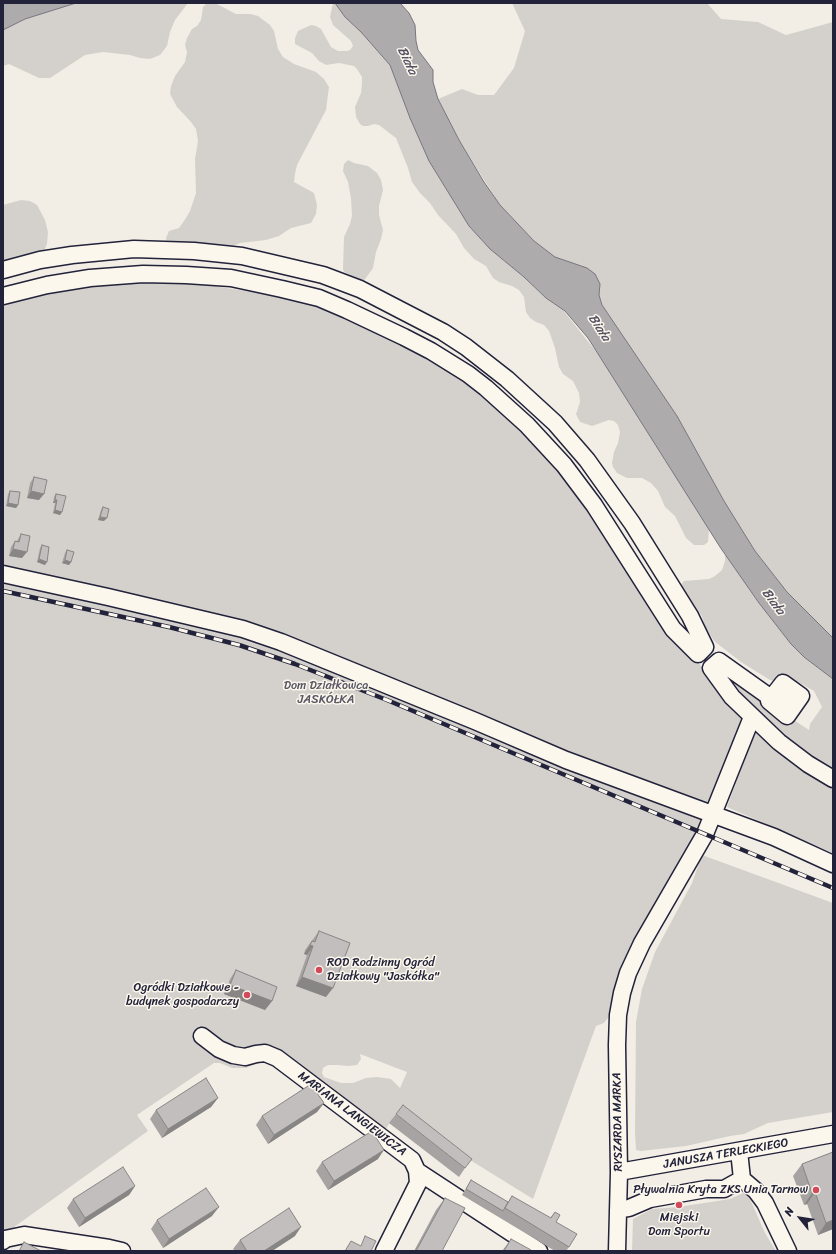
<!DOCTYPE html>
<meta charset="utf-8">
<style>
body{margin:0}
#map{position:relative;width:836px;height:1254px;overflow:hidden;background:#f2eee5;font-family:Sriracha,sans-serif}
canvas{display:block}
.frame{position:absolute;inset:0;border:4px solid #22223b;pointer-events:none}
.north{position:absolute;left:780px;top:1198px;width:40px;height:40px;-webkit-text-stroke:3px #fbf7ec;paint-order:stroke;rotate:300deg;font-size:11px;font-weight:700;line-height:16px;text-align:center;color:#22223b}
.north::after{content:'';display:block;margin:auto;width:14px;height:18px;background:#22223b;clip-path:polygon(50% 0,100% 100%,50% 72%,0 100%)}
</style>
<div id="map">
<canvas width="836" height="1254"></canvas>
<div class="frame"></div>
<div class="north">N</div>
</div>
<script>
const c = document.querySelector('canvas').getContext('2d');
c.lineJoin = 'round';
function fill(path, color) { c.fillStyle = color; c.fill(path, 'evenodd'); }
const shape = rows => new Path2D(rows.map(r => 'M' + r).join(''));
function trace(path, color, width, dash) { c.strokeStyle = color; c.lineWidth = width; c.lineCap = dash ? 'butt' : 'round'; c.setLineDash(dash || []); c.stroke(path); }
function write(font, color, halo, rows, align = 'center') {
  c.font = font + ' Sriracha,sans-serif'; c.lineWidth = 3; c.setLineDash([]); c.textBaseline = 'middle'; c.strokeStyle = halo; c.fillStyle = color; for (const [text, x, y, turn = 0] of rows) {
    c.save(); c.translate(x, y); c.rotate((+turn || 0) * Math.PI / 180); c.textAlign = isNaN(turn) ? turn : align; if (halo) c.strokeText(text, 0, 0); c.fillText(text, 0, 0); c.restore();
  }
}
fill(shape([
 [76,3,188,3,175,20,170,32,167,46,160,55,150,59,140,58,130,55,103,52,85,55,50,78,39,78,9,64,3,66,3,30,25,19],
 [215,3,236,14,250,14,258,16,270,25,274,31,278,49,283,57,294,64,316,72,324,79,329,87,326,110,297,165,295,174,294,182,314,193,317,205,316,214,311,223,291,228,279,236,266,240,240,243,224,250,167,243,166,238,169,231,179,228,186,218,190,211,196,193,195,159,198,141,196,129,191,122,177,107,170,94,171,86,175,76,185,62,187,52,185,45,187,38,192,29,197,26,201,20,203,7,206,4],
 [333,3,335,3,345,17,361,32,390,65,410,118,429,161,469,226,490,249,524,277,546,298,563,310,598,354,709,529,708,542,704,545,694,545,686,538,675,516,665,507,658,491,651,483,642,478,627,478,617,473,613,467,612,463,614,452,618,443,620,432,618,425,614,421,609,420,592,426,580,422,576,414,580,402,579,393,573,381,563,374,559,367,555,348,549,331,544,325,536,322,530,318,526,312,524,297,519,290,512,286,499,282,493,278,486,266,474,259,464,248,456,234,438,215,430,203,420,193,412,182,408,168,396,138,379,125,374,124,368,126,363,126,360,124,356,117,355,107,361,93,362,83,362,77,357,69,354,66,339,63,326,65,319,61,312,53,295,44,295,38,298,31,311,25,316,26,321,29,331,47,338,51,347,51,350,50,353,46,351,41,333,25,330,17],
 [512,3,707,3,721,19,758,22,786,35,833,22,833,638,787,592,755,551,724,501,675,413,602,305,599,295,600,284,569,262,555,257,534,241,500,205,459,140,438,99,462,89,478,95,494,95,514,68,525,31],
 [348,160,354,163,368,166,377,173,381,180,383,190,379,206,379,215,383,230,381,239,376,252,373,268,363,282,344,272,343,269,344,237,350,224,352,216,351,198,348,182,343,171,344,164],
 [21,200,30,201,37,205,45,220,48,232,47,244,44,251,3,264,3,205],
 [168,279,317,302,411,345,483,391,572,480,687,648,725,697,744,715,740,728,702,829,699,828,696,833,699,834,612,1013,604,1023,596,1026,533,1199,396,1114,381,1136,270,1061,256,1064,246,1068,232,1068,220,1063,214,1063,137,1115,148,1131,3,1235,3,301,53,289],
 [360,1054,407,1072,400,1088,391,1079,377,1077,366,1078,353,1083,341,1083,324,1077,322,1073,323,1068,328,1065,337,1065,348,1066,357,1065,361,1059],
 [725,553,759,603,791,644,804,657,833,679,833,775,790,746,716,669,809,730,810,724,822,707,814,691,802,684,795,681,779,682,770,680,741,662,714,641,705,626,702,616,679,588,684,581,709,579,715,576,722,570,725,561],
 [756,729,833,784,833,853,727,807],
 [702,855,833,903,833,1112,768,1123,744,1134,730,1136,686,1146,641,1151,636,1150,635,1133,636,1022,642,989,655,952,692,883],
 [743,1193,750,1199,765,1233,776,1251,632,1251,633,1219,652,1209,678,1207,730,1199]
]), '#d4d1cc');
const water = shape([
 [3,3,76,3,25,19,3,30,3,3],
 [335,3,400,3,409,13,415,25,416,41,418,50,433,70,433,82,438,99,459,140,484,182,500,205,534,241,555,257,587,268,595,274,600,284,599,295,602,305,677,416,724,501,755,551,787,592,833,638,833,679,804,657,791,644,759,603,720,547,588,338,565,311,546,298,524,277,490,249,469,226,429,161,410,118,390,65,361,32,345,17,335,3]
]);
fill(water, '#aeabad');
trace(water, '#76747f', 1);
const minor = shape([
 [3,270,40,260,72,255,134,249,194,251,242,256,323,275,360,289,443,332,466,347,507,379,555,423,587,460,632,523,690,616,705,647,698,654,673,629,594,505,564,465,527,425,486,388,468,374,431,351,404,337,347,310,319,298,282,289,231,278,186,275,143,274,90,278,47,285,3,296],
 [3,574,108,597,243,629,281,642,475,721,566,760,774,837,833,864],
 [783,683,801,696,787,716,769,701,783,683],
 [795,701,771,698,719,661,711,668,732,697,779,742,808,764,833,779],
 [202,1036,219,1049,233,1055,245,1057,256,1054,265,1053,277,1058,412,1160,417,1171,418,1183,384,1251],
 [739,1151,742,1179,756,1191,765,1203,788,1251],
 [417,1171,539,1251],
 [619,1172,833,1134],
 [618,1210,629,1208,650,1199,706,1189,724,1189,742,1179],
 [3,1241,5,1239,24,1235,109,1248,122,1251],
 [617,1251,619,1172,617,1045,618,1015,622,993,628,973,642,943,705,834,752,717]
]);
trace(minor, '#22223b', 19);
trace(minor, '#fbf7ec', 16);
const rail = shape([
 [3,591,169,627,239,645,295,664,387,700,833,888]
]);
trace(rail, '#22223b', 4.5);
trace(rail, '#fbf7ec', 3, [9]);
fill(shape([
 [34,477,39,500,27,498,30,483],
 [10,491,18,505,16,508,6,506,8,494],
 [56,494,62,512,60,515,53,513,55,503,53,503,54,497],
 [103,507,104,521,98,520,101,510],
 [21,534,22,558,9,556,11,547,15,541,17,541],
 [42,545,45,565,37,562,40,548],
 [67,550,71,562,69,565,62,563,65,553],
 [319,931,326,997,296,986,307,955,304,954,305,950],
 [236,970,272,1001,265,1010,224,994,230,979],
 [218,1098,211,1107,162,1138,150,1119,156,1110],
 [324,1103,317,1112,268,1144,256,1125,262,1116],
 [396,1114,465,1168,459,1177,389,1123],
 [833,1152,833,1229,818,1235,807,1204,804,1205,793,1176,802,1164],
 [378,1159,328,1190,316,1171,322,1162],
 [471,1180,508,1202,512,1196,550,1218,555,1212,556,1222,569,1247,566,1251,555,1251,462,1195],
 [135,1186,129,1195,79,1227,67,1208,73,1199],
 [445,1198,442,1251,414,1251,436,1210],
 [212,1216,163,1248,151,1229,157,1220],
 [295,1236,272,1251,235,1251,233,1249,240,1240],
 [511,1239,530,1251,502,1251]
]), '#a7a3a3');
fill(shape([
 [31,491,44,494,39,500,27,498],
 [55,500,57,500,55,503,53,503],
 [8,503,18,505,16,508,6,506],
 [55,510,62,512,60,515,53,513],
 [100,517,107,518,104,521,98,520],
 [13,549,27,552,22,558,9,556],
 [39,559,47,562,45,565,37,562],
 [65,560,71,562,69,565,62,563],
 [310,945,313,946,307,955,304,954],
 [302,977,333,988,326,997,296,986],
 [230,985,272,1001,265,1010,224,994],
 [218,1098,211,1107,162,1138,168,1129],
 [324,1103,317,1112,268,1144,274,1135],
 [384,1150,378,1159,328,1190,334,1181],
 [135,1186,129,1195,79,1227,85,1218],
 [815,1192,807,1204,804,1205,812,1193],
 [219,1207,212,1216,163,1248,169,1239],
 [833,1220,833,1229,818,1235,826,1223],
 [301,1227,295,1236,272,1251,264,1251]
]), '#888585');
const building = shape([
 [34,477,47,480,44,494,31,491,34,477],
 [10,491,20,492,18,505,8,503,10,491],
 [56,494,66,496,62,512,55,510,57,500,55,500,56,494],
 [103,507,109,509,107,518,100,517,103,507],
 [21,534,30,536,27,552,13,549,15,541,19,542,21,534],
 [42,545,49,547,47,562,39,559,42,545],
 [67,550,74,552,71,562,65,560,67,550],
 [319,931,350,943,333,988,302,977,313,946,310,945,312,941,315,942,319,931],
 [236,970,277,987,272,1001,230,985,236,970],
 [206,1078,218,1098,168,1129,156,1110,206,1078],
 [311,1084,324,1103,274,1135,262,1116,311,1084],
 [403,1105,472,1159,465,1168,396,1114,403,1105],
 [372,1131,384,1150,334,1181,322,1162,372,1131],
 [833,1152,833,1220,826,1223,815,1192,812,1193,802,1164,833,1152],
 [123,1167,135,1186,85,1218,73,1199,123,1167],
 [471,1180,508,1202,503,1211,466,1189,471,1180],
 [206,1188,219,1207,169,1239,157,1220,206,1188],
 [512,1196,551,1218,555,1212,560,1215,556,1222,577,1234,569,1247,505,1208,512,1196],
 [445,1198,465,1208,442,1251,416,1251,445,1198],
 [289,1208,301,1227,264,1251,247,1251,240,1240,289,1208],
 [365,1236,376,1241,371,1251,345,1251,351,1241,361,1246,365,1236],
 [511,1239,531,1250,530,1251,504,1251,511,1239],
 [24,1242,41,1251,19,1251,24,1242]
]);
fill(building, '#c2bebe');
trace(building, '#888585', 1);
for (const [x, y, r, color] of [
 [319,970,4,"#d1495b"],
 [247,995,4,"#d1495b"],
 [816,1190,4,"#d1495b"],
 [679,1205,4,"#d1495b"]
]) { const dot = new Path2D(); dot.arc(x, y, r, 0, 2 * Math.PI); c.fillStyle = color; c.fill(dot); trace(dot, '#fbf7ec', 1.5); }
write('12px', '#575766', '#fbf7ec', [
 ["Dom Działkowca",326,686],
 ["JASKÓŁKA",326,700]
]);
write('12px', '#22223b', '#fbf7ec', [
 ["ROD Rodzinny Ogród",327,963,"left"],
 ["Działkowy \"Jaskółka\"",327,977,"left"],
 ["Ogródki Działkowe -",239,988],
 ["budynek gospodarczy",239,1002],
 ["Pływalnia Kryta ZKS Unia Tarnow",808,1190],
 ["Miejski",679,1218,"center"],
 ["Dom Sportu",679,1232,"center"]
], 'right');
write('12px', '#22223b', '#fbf7ec', [
 ["MARIANA LANGIEWICZA",352,1114,37],
 ["RYSZARDA MARKA",618,1122,-91],
 ["JANUSZA TERLECKIEGO",726,1154,-10]
]);
write('italic 13px', '#535263', '#fbf7ec', [
 ["Biała",407,61,64],
 ["Biała",599,328,57],
 ["Biała",773,602,53]
]);
</script>
